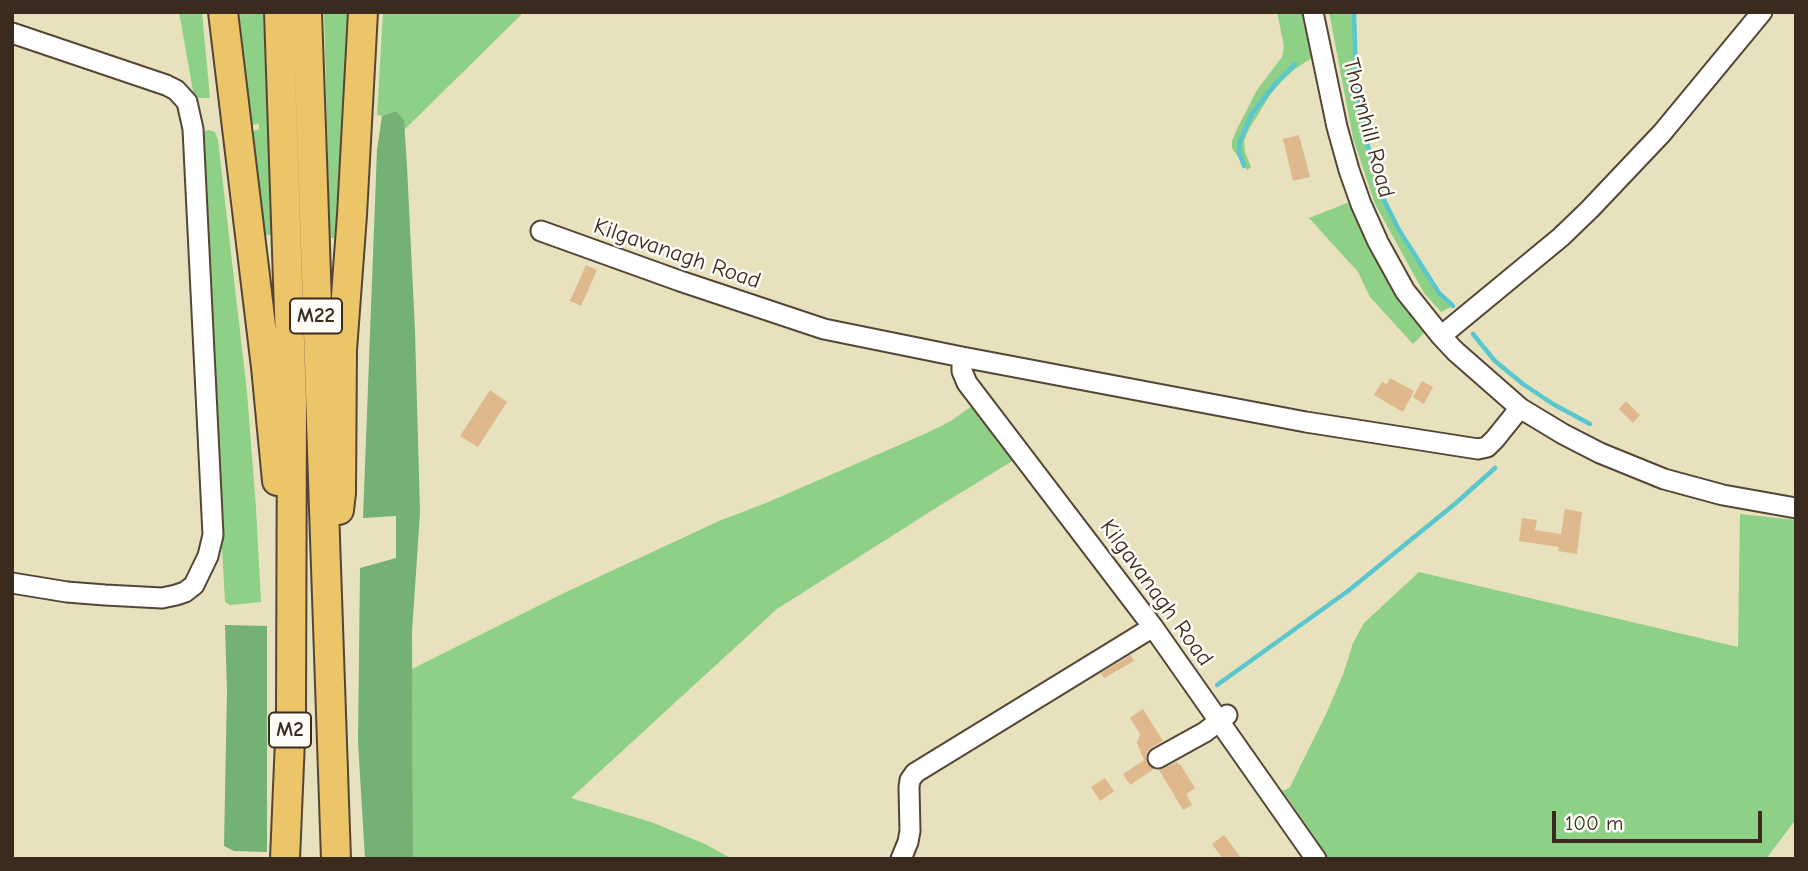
<!DOCTYPE html>
<style>
body{margin:0}
#map{position:relative;width:1808px;height:871px;overflow:hidden;background:#e8e1be;font-family:"Comic Neue",sans-serif}
canvas{display:block}
.frame{position:absolute;inset:0;border:14px solid #3b2a1e;pointer-events:none}
.scale{position:absolute;left:1552px;top:811px;width:210px;height:32px;box-sizing:border-box;border:4px solid #3b2a1e;border-top:0;padding-left:9px;font-size:21px;line-height:24px;white-space:nowrap;color:#3b2a1e;-webkit-text-stroke:5px #fdfcf7;paint-order:stroke}
</style>
<div id="map">
<canvas width="1808" height="871"></canvas>
<div class="frame"></div>
<div class="scale">100 m</div>
</div>
<script>
const c = document.querySelector('canvas').getContext('2d');
c.lineJoin = 'round';
function fill(path, color) { c.fillStyle = color; c.fill(path, 'evenodd'); }
const shape = rows => new Path2D(rows.map(r => 'M' + r).join(''));
function trace(path, color, width, dash) { c.strokeStyle = color; c.lineWidth = width; c.lineCap = dash ? 'butt' : 'round'; c.setLineDash(dash || []); c.stroke(path); }
function write(font, color, halo, rows, align = 'center') {
  c.font = font + ' "Comic Neue",sans-serif'; c.lineWidth = 5; c.setLineDash([]); c.textBaseline = 'middle'; c.strokeStyle = halo; c.fillStyle = color; for (const [text, x, y, turn = 0] of rows) {
    c.save(); c.translate(x, y); c.rotate((+turn || 0) * Math.PI / 180); c.textAlign = isNaN(turn) ? turn : align; if (halo) c.strokeText(text, 0, 0); c.fillText(text, 0, 0); c.restore();
  }
}
fill(shape([
 [179,12,202,12,210,98,198,98,193,91],
 [239,12,263,12,272,235,262,235,251,132,259,129,259,124,251,125,250,119],
 [324,12,353,12,341,238,330,238],
 [383,12,524,12,404,130,404,120,396,111,382,116,377,115],
 [1277,12,1306,12,1315,56,1295,69,1282,81,1270,95,1249,129,1244,141,1245,152,1251,167,1247,170,1232,148,1232,141,1238,127,1257,90,1282,57,1284,46],
 [1329,12,1354,12,1356,84,1367,142,1382,196,1399,230,1439,293,1453,306,1441,312,1424,293,1375,204,1353,138],
 [208,130,215,132,218,140,247,392,256,508,261,602,230,605,225,602,200,144,203,132],
 [1352,201,1427,330,1413,344,1370,297,1358,272,1309,218],
 [976,403,1019,457,939,506,777,609,571,798,651,822,705,844,732,859,413,859,412,669,564,593,719,521,766,503,929,432,951,421],
 [1740,514,1796,520,1796,819,1766,859,1329,859,1282,790,1286,790,1290,787,1327,712,1344,672,1353,643,1364,623,1419,572,1738,647]
]), '#8fd087');
fill(shape([
 [396,111,404,120,407,166,415,331,420,513,412,632,413,859,365,859,358,742,360,568,396,558,396,516,363,518,377,150,382,116],
 [225,625,267,626,267,852,234,851,224,846,227,691]
]), '#73b274');
trace(shape([
 [1354,12,1356,84,1367,142,1382,196,1399,230,1439,293,1453,306],
 [1244,166,1240,155,1239,144,1251,115,1276,83,1295,64],
 [1473,334,1495,361,1523,384,1553,404,1590,424],
 [1217,685,1348,591,1456,503,1495,468]
]), '#59c7cd', 4.5);
fill(shape([
 [1299,135,1310,177,1293,181,1283,139],
 [586,265,597,270,581,306,570,301],
 [1390,378,1414,391,1403,412,1374,395,1382,382,1387,384],
 [1422,381,1433,387,1424,404,1413,397],
 [490,390,507,402,478,447,460,436],
 [1626,401,1640,415,1633,423,1619,409],
 [1565,509,1582,512,1577,554,1558,551,1559,547,1519,541,1522,518,1537,520,1535,530,1561,534],
 [1131,655,1134,661,1104,678,1101,673],
 [1143,709,1163,741,1152,747,1147,752,1146,757,1147,763,1154,769,1130,785,1123,774,1144,760,1137,743,1140,734,1130,718],
 [1177,762,1179,765,1180,764,1195,788,1186,794,1192,805,1183,810,1159,770],
 [1105,778,1114,791,1100,801,1091,787],
 [1224,835,1242,859,1223,859,1212,844]
]), '#dfb88d');
const minor = shape([
 [1313,12,1337,127,1349,170,1361,204,1378,242,1405,291,1441,336,1455,351,1520,408,1563,434,1600,453,1664,479,1723,495,1796,508],
 [12,33,166,85,176,90,187,102,193,129,213,535,208,556,194,585,185,592,176,595,162,598,105,595,67,592,12,583],
 [541,231,680,281,824,329,962,357,1306,422,1478,449,1487,447,1495,439,1520,408],
 [1441,336,1561,237,1590,209,1662,133,1762,12],
 [962,357,962,371,967,383,1153,627,1316,859],
 [1158,758,1205,732,1227,715],
 [901,859,908,842,910,831,909,787,910,780,915,773,1153,627]
]);
const highway = shape([
 [223,12,266,367,277,481],
 [279,12,292,401,291,716,285,859],
 [307,12,336,859],
 [339,510,341,493,342,350,352,215,363,12]
]);
trace(minor, '#554536', 23);
trace(highway, '#554536', 32);
trace(minor, '#fff', 19);
trace(highway, '#edc569', 28);
for (const [x, y, w] of [
 [316,316,52],
 [290,730,42]
]) { const box = new Path2D(); box.roundRect(x - w / 2, y - 17.5, w, 35, 5); c.fillStyle = '#fdfcf7'; c.fill(box); trace(box, '#3b2a1e', 2); }
write('bold 21px', '#3b2a1e', null, [
 ["M22",316,316],
 ["M2",290,730]
]);
write('23px', '#3b2a1e', '#fdfcf7', [
 ["Thornhill Road",1368,128,75],
 ["Kilgavanagh Road",677,254,19],
 ["Kilgavanagh Road",1156,593,54]
]);
</script>
